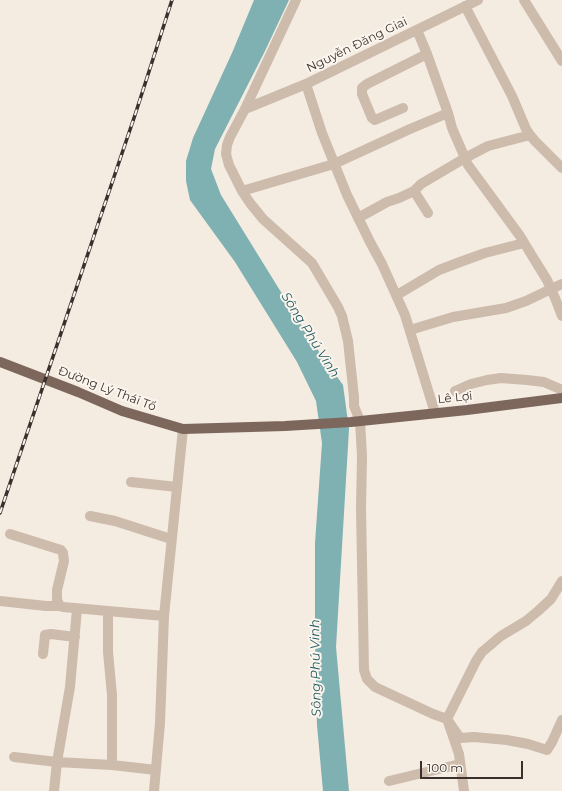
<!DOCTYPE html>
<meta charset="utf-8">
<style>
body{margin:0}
#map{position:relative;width:562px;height:791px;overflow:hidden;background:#f4ebe1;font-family:Montserrat,sans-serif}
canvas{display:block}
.scale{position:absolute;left:420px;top:761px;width:103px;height:18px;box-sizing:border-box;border:2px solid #3b302b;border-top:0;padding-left:5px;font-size:12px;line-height:14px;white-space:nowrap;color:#3b302b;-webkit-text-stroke:3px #fbf5ee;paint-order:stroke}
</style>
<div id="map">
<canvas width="562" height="791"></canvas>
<div class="scale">100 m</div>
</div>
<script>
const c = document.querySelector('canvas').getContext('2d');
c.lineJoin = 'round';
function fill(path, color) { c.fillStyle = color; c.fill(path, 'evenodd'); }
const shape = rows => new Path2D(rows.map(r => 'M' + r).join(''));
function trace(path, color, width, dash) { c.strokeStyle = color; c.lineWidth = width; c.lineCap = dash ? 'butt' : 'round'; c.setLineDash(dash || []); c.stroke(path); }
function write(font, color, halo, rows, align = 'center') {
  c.font = font + ' Montserrat,sans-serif'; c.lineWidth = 4; c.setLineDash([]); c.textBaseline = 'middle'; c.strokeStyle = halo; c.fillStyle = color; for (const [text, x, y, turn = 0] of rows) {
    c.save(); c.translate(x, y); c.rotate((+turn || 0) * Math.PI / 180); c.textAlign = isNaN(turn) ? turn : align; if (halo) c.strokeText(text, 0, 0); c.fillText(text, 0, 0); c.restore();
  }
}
fill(shape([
 [254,0,289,0,264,53,215,149,211,169,221,195,310,339,343,385,349,429,336,647,349,791,323,791,317,725,315,638,315,543,322,443,316,401,297,362,235,262,190,200,186,181,186,161,193,138,232,53]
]), '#7fb0b2');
trace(shape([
 [296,0,245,109,230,137,227,145,226,154,229,165,242,191,250,203,263,219,312,263,338,307,342,316,348,341,354,397,354,406,360,421,362,456,361,509,364,670,367,679,375,687,433,714,447,719,460,738,474,737,507,740,528,744,547,750,552,742,562,720],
 [524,0,562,61],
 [465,6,512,96,526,129,530,135,535,141,562,168],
 [417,30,427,54,448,113,452,128,465,158,468,165,520,236,534,259,547,280,555,298,562,316],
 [306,84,322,133,347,195,370,242,382,264,405,315,435,413],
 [403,108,375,120,372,118,362,94,362,88,367,84,427,54],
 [245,109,306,84,478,0],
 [242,191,334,164,410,129,448,113],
 [414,191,428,213],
 [358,218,387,202,399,198,414,191,421,184,465,158,488,146,530,135],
 [397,295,439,270,460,262,485,253,524,243],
 [410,330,453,317,506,308,526,301,551,289,562,284],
 [455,391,471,384,487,380,501,378,527,380,544,382,562,390],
 [131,482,177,487],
 [90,516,115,521,171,539],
 [10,534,61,550,63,553,64,561,57,590,57,600,60,606,63,607,164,616],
 [0,601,46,606,60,606],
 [108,611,108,652,112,695,112,765],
 [43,654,45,635,51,634,75,637],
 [14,757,57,762,112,765,156,770],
 [389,781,460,764],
 [54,791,57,762,70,687,77,609],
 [154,791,160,723,164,616,183,429],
 [464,791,459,754,447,719,476,661,482,652,501,636,526,621,538,611,551,599,562,581]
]), '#cdbbac', 10);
trace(shape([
 [0,362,78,392,122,411,183,429,285,426,351,422,467,410,562,398]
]), '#7d675c', 10);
const rail = shape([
 [0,513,135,115,172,0]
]);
trace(rail, '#3b302b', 3.5);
trace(rail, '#fbf5ee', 2, [6]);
write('12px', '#3b302b', '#fbf5ee', [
 ["Nguyễn Đăng Giai",357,45,-26],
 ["Đường Lý Thái Tổ",107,389,21],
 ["Lê Lợi",455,398,-6]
]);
write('italic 13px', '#1f5a5e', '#fbf5ee', [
 ["Sông Phú Vinh",310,335,58],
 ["Sông Phú Vinh",316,668,-91]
]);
</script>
